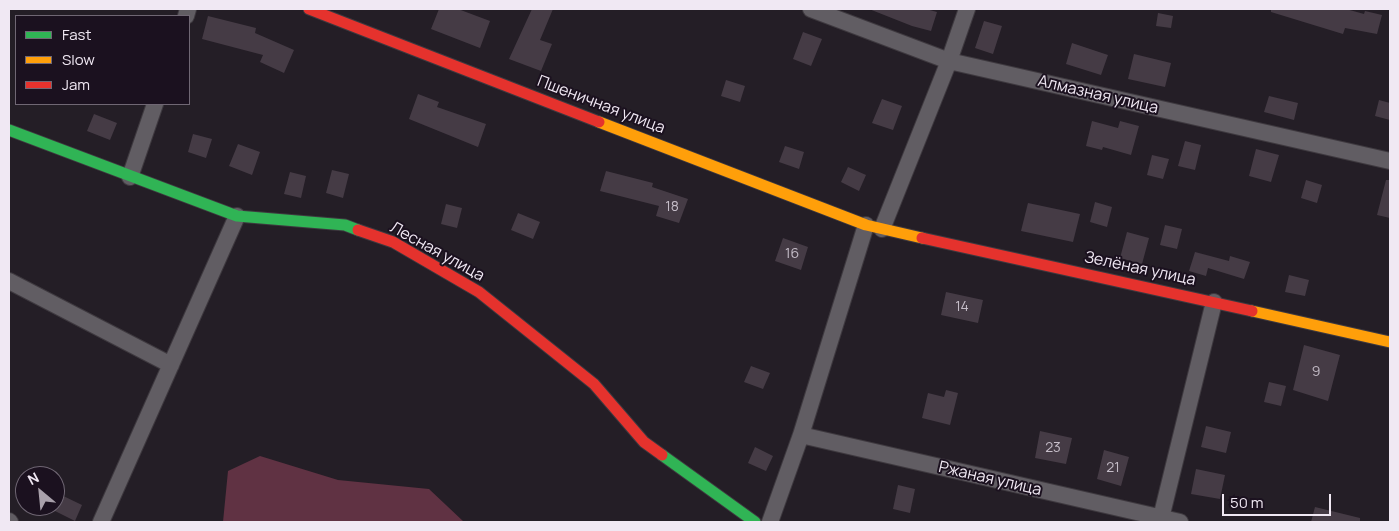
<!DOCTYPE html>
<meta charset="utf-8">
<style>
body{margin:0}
#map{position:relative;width:1399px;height:531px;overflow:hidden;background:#241e26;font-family:Manrope,sans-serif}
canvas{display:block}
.frame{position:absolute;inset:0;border:10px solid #f0e8f3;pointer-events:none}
.legend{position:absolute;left:15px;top:15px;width:175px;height:90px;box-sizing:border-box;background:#1b111f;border:1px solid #706774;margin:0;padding:6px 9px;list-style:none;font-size:15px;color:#f0e8f3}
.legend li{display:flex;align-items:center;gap:10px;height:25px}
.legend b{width:25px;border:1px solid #706774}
.north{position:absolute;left:15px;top:466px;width:50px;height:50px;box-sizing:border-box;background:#1b111f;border:1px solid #706774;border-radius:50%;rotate:332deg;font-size:14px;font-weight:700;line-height:20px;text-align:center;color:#f0e8f3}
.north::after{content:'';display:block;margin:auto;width:18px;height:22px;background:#a9a1ab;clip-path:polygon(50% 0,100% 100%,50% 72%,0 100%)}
.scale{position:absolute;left:1222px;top:494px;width:109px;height:22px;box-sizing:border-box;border:2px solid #f0e8f3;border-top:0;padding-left:6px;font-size:15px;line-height:18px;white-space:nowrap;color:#f0e8f3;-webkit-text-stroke:4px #1b111f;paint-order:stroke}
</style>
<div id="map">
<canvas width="1399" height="531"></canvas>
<div class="frame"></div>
<ul class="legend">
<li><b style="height:6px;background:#30b455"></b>Fast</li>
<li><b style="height:6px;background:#ff9f0a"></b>Slow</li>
<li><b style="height:6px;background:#e5322d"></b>Jam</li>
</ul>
<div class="north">N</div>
<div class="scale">50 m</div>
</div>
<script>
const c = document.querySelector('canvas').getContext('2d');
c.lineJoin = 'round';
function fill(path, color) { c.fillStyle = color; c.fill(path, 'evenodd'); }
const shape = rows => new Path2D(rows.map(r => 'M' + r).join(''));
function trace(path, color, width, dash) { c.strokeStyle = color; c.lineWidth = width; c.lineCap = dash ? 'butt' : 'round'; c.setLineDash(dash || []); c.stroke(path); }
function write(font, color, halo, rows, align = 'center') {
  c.font = font + ' Manrope,sans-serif'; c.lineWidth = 4; c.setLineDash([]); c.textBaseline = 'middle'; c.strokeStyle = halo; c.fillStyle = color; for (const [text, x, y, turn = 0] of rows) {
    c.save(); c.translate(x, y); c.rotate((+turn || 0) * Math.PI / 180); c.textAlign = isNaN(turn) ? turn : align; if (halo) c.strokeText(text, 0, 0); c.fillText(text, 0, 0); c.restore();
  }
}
fill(shape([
 [260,456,338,480,429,489,464,522,223,522,228,471]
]), '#603243');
fill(shape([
 [439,9,458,9,490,21,480,48,431,29],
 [532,9,553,9,540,40,552,44,541,71,509,59],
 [869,9,926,9,937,12,931,31,912,26],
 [1271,9,1346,9,1364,14,1365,11,1382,15,1377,34,1345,28,1343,34,1271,12],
 [1158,13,1173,16,1171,28,1156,26],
 [208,16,256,28,255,33,294,50,284,73,260,62,263,55,202,39],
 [984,21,1002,26,993,54,975,48],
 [803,32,822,39,811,66,793,59],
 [1072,43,1108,55,1101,75,1066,64],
 [1134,54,1171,63,1165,87,1128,79],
 [726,80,745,86,740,102,721,96],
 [418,94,439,102,437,107,486,124,478,147,409,119],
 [1269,96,1298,103,1294,120,1264,112],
 [882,99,902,106,893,130,872,123],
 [1379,100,1390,103,1390,120,1375,116],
 [94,114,117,123,110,140,87,131],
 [1092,121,1118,128,1120,121,1139,126,1131,155,1103,147,1102,150,1086,146],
 [193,134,212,139,206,158,188,152],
 [1185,141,1201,145,1195,170,1178,166],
 [238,144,260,152,252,175,229,166],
 [785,146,804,152,799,169,779,162],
 [1256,149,1279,155,1271,182,1249,176],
 [1152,155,1169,159,1163,179,1147,175],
 [848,167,866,175,859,191,841,182],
 [332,170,349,174,343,198,326,193],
 [606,171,653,183,652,187,688,199,679,223,656,216,659,206,600,191],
 [290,172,306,176,301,198,284,194],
 [1306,180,1322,185,1317,203,1301,198],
 [1386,180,1390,180,1390,218,1377,215],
 [1095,202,1112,207,1107,227,1090,222],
 [1028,203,1080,214,1073,242,1021,231],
 [446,204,462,208,457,228,441,224],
 [518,213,540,222,533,239,511,230],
 [1165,225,1182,229,1177,249,1160,245],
 [1127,232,1149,238,1142,264,1120,258],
 [783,238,808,247,801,270,775,261],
 [1195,252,1229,261,1230,256,1250,262,1244,279,1208,268,1206,276,1189,271],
 [1289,275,1309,280,1305,296,1285,292],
 [946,292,983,300,978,323,941,315],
 [1304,345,1340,355,1328,401,1293,390],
 [751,366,770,373,763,389,744,382],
 [1269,382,1286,386,1281,406,1264,402],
 [946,390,958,393,950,425,922,418,928,393,944,397],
 [1206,426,1231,432,1226,453,1201,447],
 [1040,431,1072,438,1066,464,1035,458],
 [755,447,773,456,766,471,748,463],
 [1104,450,1129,457,1121,486,1097,479],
 [1196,469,1225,475,1220,499,1191,494],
 [898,485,915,489,910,513,893,509],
 [55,492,82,505,75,521,55,511],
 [1315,507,1360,518,1360,522,1311,522]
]), '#453b45');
const street = shape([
 [811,9,949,61,1390,161],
 [186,16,188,9],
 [130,177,155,104],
 [882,229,949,61,967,9],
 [9,281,171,365],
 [801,435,1180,522],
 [9,521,10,522],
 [101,522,237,216],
 [770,522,801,435,866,225],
 [1160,522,1214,302]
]);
const fast = shape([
 [9,130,237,216,345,225,358,230],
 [662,455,755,522]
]);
const slow = shape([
 [599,122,866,225,922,238],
 [1252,311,1390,342]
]);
const jam = shape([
 [309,9,599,122],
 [358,230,393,242,479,292,594,384,644,442,662,455],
 [922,238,1252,311]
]);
trace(street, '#3e393f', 18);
trace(fast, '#3e393f', 13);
trace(slow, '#3e393f', 13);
trace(jam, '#3e393f', 13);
trace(street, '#615d63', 16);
trace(fast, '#30b455', 11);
trace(slow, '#ff9f0a', 11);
trace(jam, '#e5322d', 11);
write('14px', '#c5bdc8', null, [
 ["18",672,207],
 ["16",792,254],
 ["14",962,307],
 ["9",1316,372],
 ["23",1053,448],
 ["21",1113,468]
]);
write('16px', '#f0e8f3', '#1b111f', [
 ["Алмазная улица",1098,95,13],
 ["Пшеничная улица",601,105,21],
 ["Лесная улица",437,252,29],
 ["Зелёная улица",1140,269,12],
 ["Ржаная улица",990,479,13]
]);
</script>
